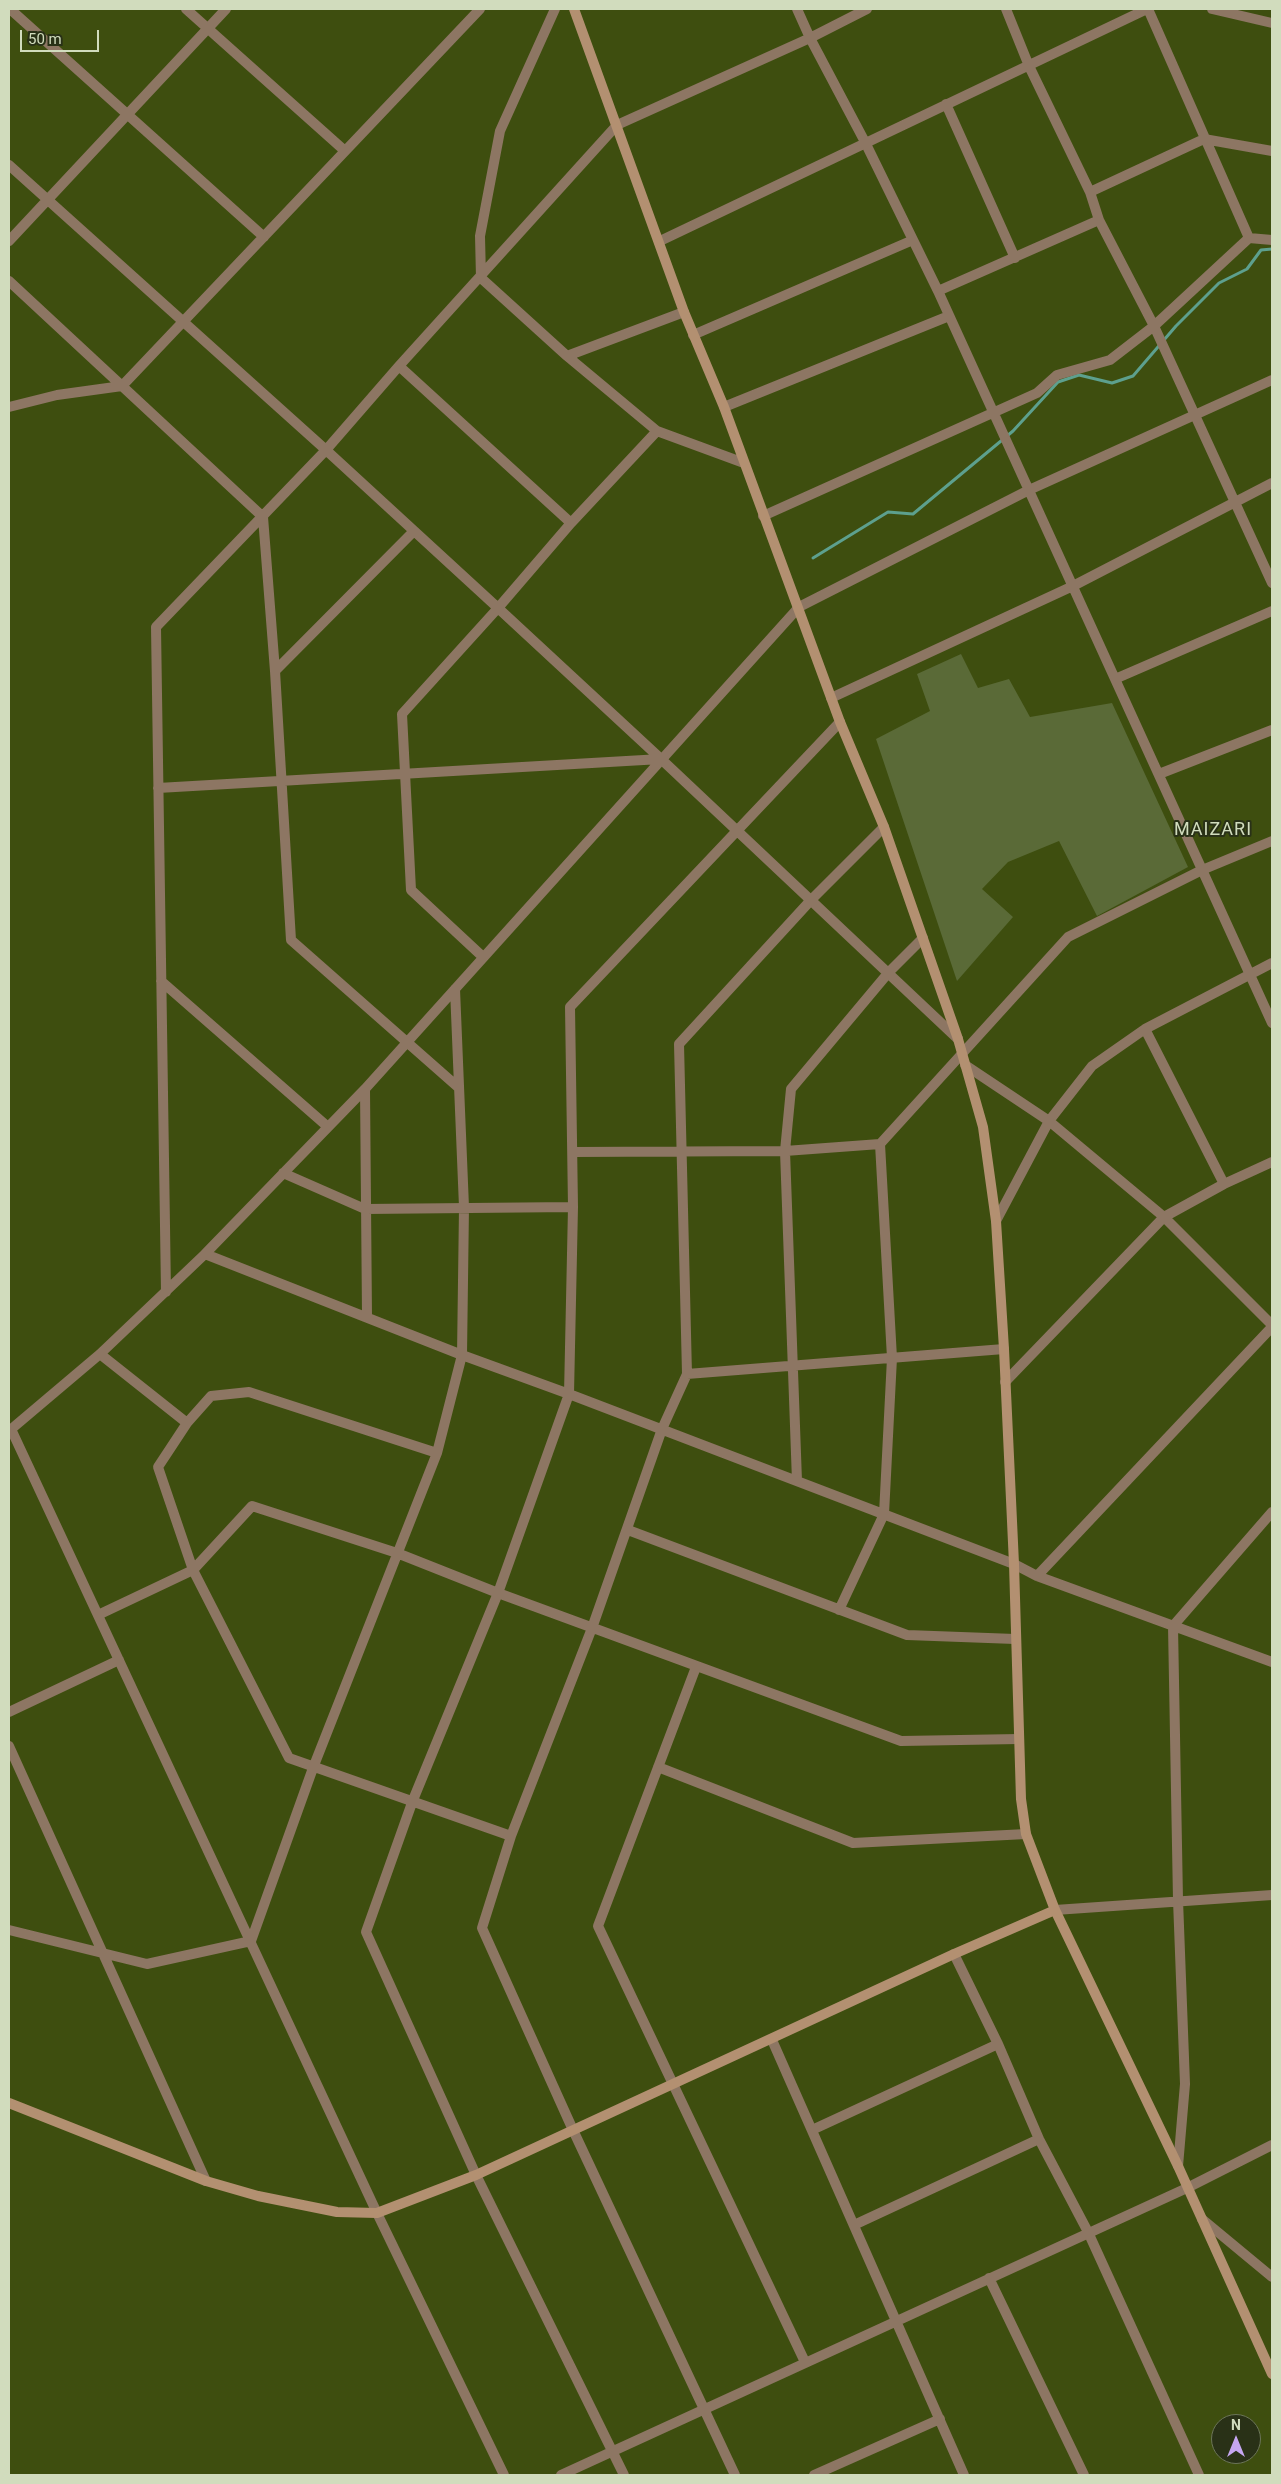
<!DOCTYPE html>
<style>
body{margin:0}
#map{position:relative;width:1281px;height:2484px;overflow:hidden;background:#3e4e0f;font-family:Roboto,sans-serif}
canvas{display:block}
.frame{position:absolute;inset:0;border:10px solid #d1dcbd;pointer-events:none}
.north{position:absolute;left:1211px;top:2414px;width:50px;height:50px;box-sizing:border-box;background:#293117;border:1px solid #6c7559;border-radius:50%;rotate:0deg;font-size:14px;font-weight:700;line-height:20px;text-align:center;color:#d1dcbd}
.north::after{content:'';display:block;margin:auto;width:18px;height:22px;background:#c5a6f0;clip-path:polygon(50% 0,100% 100%,50% 72%,0 100%)}
.scale{position:absolute;left:20px;top:30px;width:79px;height:22px;box-sizing:border-box;border:2px solid #d1dcbd;border-top:0;padding-left:6px;font-size:15px;line-height:18px;white-space:nowrap;color:#d1dcbd;-webkit-text-stroke:4px #293117;paint-order:stroke}
</style>
<div id="map">
<canvas width="1281" height="2484"></canvas>
<div class="frame"></div>
<div class="north">N</div>
<div class="scale">50 m</div>
</div>
<script>
const c = document.querySelector('canvas').getContext('2d');
c.lineJoin = 'round';
function fill(path, color) { c.fillStyle = color; c.fill(path, 'evenodd'); }
const shape = rows => new Path2D(rows.map(r => 'M' + r).join(''));
function trace(path, color, width, dash) { c.strokeStyle = color; c.lineWidth = width; c.lineCap = dash ? 'butt' : 'round'; c.setLineDash(dash || []); c.stroke(path); }
function write(font, color, halo, rows, align = 'center') {
  c.font = font + ' Roboto,sans-serif'; c.lineWidth = 4; c.setLineDash([]); c.textBaseline = 'middle'; c.strokeStyle = halo; c.fillStyle = color; for (const [text, x, y, turn = 0] of rows) {
    c.save(); c.translate(x, y); c.rotate((+turn || 0) * Math.PI / 180); c.textAlign = isNaN(turn) ? turn : align; if (halo) c.strokeText(text, 0, 0); c.fillText(text, 0, 0); c.restore();
  }
}
fill(shape([
 [961,654,978,688,1009,679,1030,717,1112,703,1188,867,1097,916,1059,841,1008,862,982,889,1013,917,957,981,876,739,930,711,917,674]
]), '#5a6a37');
trace(shape([
 [813,558,888,512,913,514,1013,431,1058,382,1079,375,1112,383,1133,376,1176,326,1219,283,1247,269,1261,250,1272,249]
]), '#5da08e', 3);
trace(shape([
 [10,9,264,237],
 [186,9,345,151],
 [555,9,500,131,480,236,481,278,567,356,657,431,744,463],
 [797,9,810,38,865,142,938,291,1272,1023],
 [1006,9,1029,66,1090,192,1099,220,1154,326,1272,583],
 [1148,9,1249,238],
 [1212,9,1272,23],
 [946,104,1015,258],
 [9,165,326,450,498,608,661,759,958,1039],
 [1090,192,1204,139,1272,151],
 [9,241,226,9],
 [660,241,1147,9],
 [9,281,263,517,275,671,291,940,459,1088],
 [938,291,1099,220],
 [693,335,913,240],
 [567,356,684,312],
 [399,366,571,523],
 [9,407,57,395,122,386,480,9],
 [724,407,949,316],
 [763,516,1037,393,1057,375,1110,360,1154,326,1249,238,1272,240],
 [275,671,414,531],
 [1115,679,1272,611],
 [831,698,1073,586,1272,483],
 [1159,774,1272,730],
 [158,788,661,759],
 [483,957,411,890,402,714,498,608,571,523,657,431],
 [161,981,328,1127],
 [1145,1029,1224,1184],
 [965,1065,1049,1121,1164,1217,1272,1325],
 [365,1089,367,1316],
 [573,1152,785,1151,880,1144],
 [283,1173,365,1209,573,1207],
 [996,1221,1049,1121,1092,1066,1145,1029,1272,963],
 [205,1254,462,1355,569,1394,1014,1564,1037,1576,1272,1662],
 [166,1292,156,627,326,450,399,366,617,125,810,38,867,9],
 [100,1354,187,1423],
 [687,1374,1004,1349],
 [1005,1382,1164,1217,1224,1184,1272,1162],
 [11,1429,377,2213,504,2475],
 [9,1431,100,1354,205,1254,365,1089,799,607,1029,490,1272,380],
 [437,1453,249,1392,211,1396,187,1423,158,1467,193,1570,289,1758,511,1836],
 [797,1481,785,1151,791,1089,889,972,923,938],
 [628,1530,907,1635,1015,1639],
 [1037,1576,1272,1327],
 [839,1610,884,1514,892,1358,880,1144,1068,937,1202,870,1272,841],
 [98,1615,193,1570,252,1506,397,1553,498,1593,901,1741,1019,1739],
 [696,1667,598,1926,805,2362],
 [9,1712,119,1660],
 [9,1746,206,2181],
 [658,1767,853,1843,1026,1834],
 [1055,1910,1272,1895],
 [9,1930,147,1964,251,1941,313,1768,437,1453,462,1355,464,1207,455,989],
 [954,1954,998,2044,1039,2139,1088,2232,1199,2475],
 [772,2040,964,2475],
 [812,2130,998,2044],
 [1178,2166,1185,2084,1178,1900,1173,1626,1272,1512],
 [1202,2219,1272,2277],
 [854,2225,1039,2139],
 [989,2278,1084,2475],
 [561,2475,1187,2188,1272,2145],
 [624,2475,476,2175,366,1932,413,1800,498,1593,569,1394,573,1207,570,1007,840,722],
 [735,2475,573,2130,482,1928,511,1836,592,1628,662,1429,687,1374,679,1044,811,900,884,827],
 [814,2475,940,2419]
]), '#8d7663', 10);
trace(shape([
 [574,9,684,312,724,407,840,722,884,827,958,1039,983,1127,996,1221,1004,1349,1014,1564,1021,1799,1026,1834,1055,1910,1178,2166,1272,2374],
 [9,2103,206,2181,258,2196,337,2212,377,2213,476,2175,954,1954,1055,1910]
]), '#b39071', 10);
c.letterSpacing = '1px';
write('18px', '#d1dcbd', '#293117', [
 ["MAIZARI",1213,830]
]);
c.letterSpacing = '0px';
</script>
